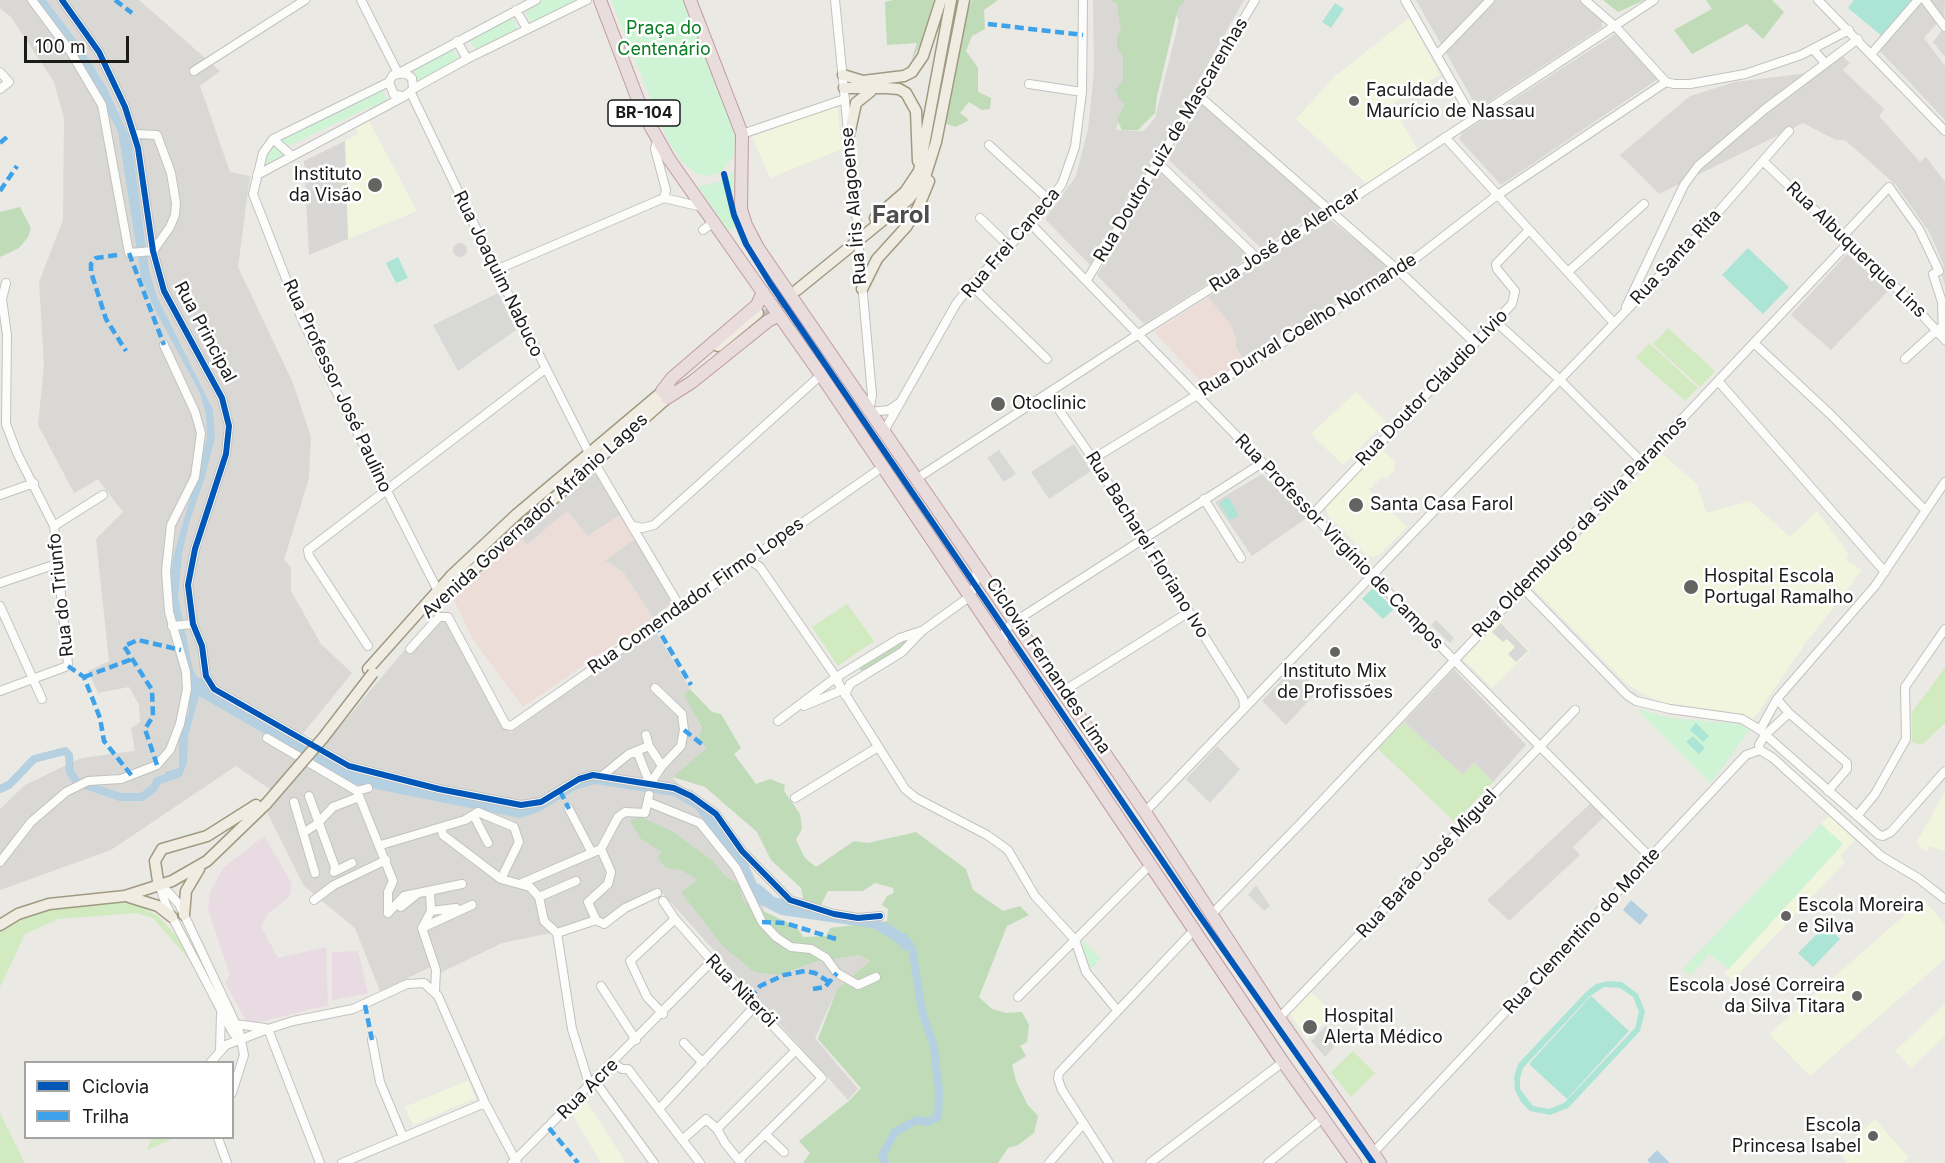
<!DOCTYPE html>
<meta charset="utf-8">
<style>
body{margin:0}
#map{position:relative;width:1945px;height:1163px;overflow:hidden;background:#eae9e4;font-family:Inter,sans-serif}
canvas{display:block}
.legend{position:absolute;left:24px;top:1061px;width:210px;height:78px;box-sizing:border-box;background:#fff;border:2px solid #a4a4a4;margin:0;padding:8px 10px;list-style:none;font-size:18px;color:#1b1b1b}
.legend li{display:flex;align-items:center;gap:12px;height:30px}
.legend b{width:30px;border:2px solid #a4a4a4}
.scale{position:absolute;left:24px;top:36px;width:105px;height:27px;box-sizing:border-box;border:3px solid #1b1b1b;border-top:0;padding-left:8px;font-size:18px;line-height:21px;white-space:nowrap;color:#1b1b1b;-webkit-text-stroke:4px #fff;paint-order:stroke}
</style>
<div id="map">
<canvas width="1945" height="1163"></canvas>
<ul class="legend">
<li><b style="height:8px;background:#0057b8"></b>Ciclovia</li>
<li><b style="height:8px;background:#3da2ea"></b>Trilha</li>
</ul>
<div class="scale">100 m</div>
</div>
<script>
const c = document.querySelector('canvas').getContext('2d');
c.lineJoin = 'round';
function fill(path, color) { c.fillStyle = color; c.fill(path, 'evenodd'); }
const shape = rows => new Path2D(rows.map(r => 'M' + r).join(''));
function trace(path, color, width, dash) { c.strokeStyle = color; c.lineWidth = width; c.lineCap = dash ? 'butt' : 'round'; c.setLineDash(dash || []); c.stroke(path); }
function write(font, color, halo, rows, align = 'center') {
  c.font = font + ' Inter,sans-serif'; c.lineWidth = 5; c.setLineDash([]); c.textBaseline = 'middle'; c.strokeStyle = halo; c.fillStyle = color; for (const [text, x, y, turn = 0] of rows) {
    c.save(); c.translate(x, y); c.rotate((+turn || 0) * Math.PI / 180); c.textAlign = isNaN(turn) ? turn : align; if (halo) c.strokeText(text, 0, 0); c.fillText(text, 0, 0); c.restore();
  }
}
fill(shape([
 [0,0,139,0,220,71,200,86,230,172,250,176,238,267,293,383,311,437,309,478,284,560,291,567,291,591,321,644,352,673,296,742,322,748,440,608,510,733,655,630,690,689,685,695,702,729,708,748,673,778,742,851,758,884,779,975,815,962,860,955,870,961,837,989,815,1038,858,1089,848,1100,659,889,609,923,596,920,566,930,502,943,440,973,435,965,380,991,355,928,304,886,268,814,271,790,236,766,111,850,0,890,0,809,25,785,81,758,135,751,131,728,140,722,139,705,129,687,98,693,88,671,109,661,96,539,123,512,98,479,74,493,38,425,44,365,39,282,63,220,64,119,54,82,11,17,0,8],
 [1093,0,1124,0,1130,80,1116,130,1144,131,1155,118,1179,21,1169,0,1244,0,1093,268,1045,219,1076,176,1088,129,1094,72],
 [1416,0,1581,0,1602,19,1602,27,1478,109],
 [1922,0,1938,22,1924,38,1945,66,1945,120,1878,49],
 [1929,0,1945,0,1944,20],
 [1943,29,1945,31,1945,57,1933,42],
 [1615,34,1619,34,1659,76,1658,79,1501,185,1459,139,1462,133],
 [1837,51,1850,63,1843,70,1884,109,1879,116,1920,162,1926,157,1945,182,1945,285,1941,273,1944,266,1930,233,1896,185,1845,140,1836,140,1803,123,1659,194,1620,155,1690,96,1735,82,1808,73],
 [1202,102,1322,209,1261,248,1168,159],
 [1160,167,1251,256,1144,324,1097,275],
 [1330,220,1392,267,1243,360,1208,297],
 [1847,254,1888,291,1831,350,1791,315],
 [590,473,595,473,620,515,588,536,567,511,527,545,519,536],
 [1262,474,1307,518,1252,556,1215,502],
 [635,539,673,602,653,618,623,572,604,560],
 [1294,667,1319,690,1286,725,1262,701],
 [1591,803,1604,817,1573,847,1580,855,1509,921,1487,900]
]), '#d9d8d5');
fill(shape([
 [1208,297,1230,323,1237,342,1234,345,1243,360,1204,385,1154,332],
 [567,511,588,536,620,515,635,539,605,561,623,572,653,618,523,707,472,638,451,594,519,536,527,545]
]), '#edddd8');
fill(shape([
 [264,836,292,884,289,897,269,913,261,926,278,958,326,947,328,1005,248,1025,225,982,230,975,208,909,210,892,223,868],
 [358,951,368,993,332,1000,332,952]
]), '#e8dce2');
fill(shape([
 [1409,18,1440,75,1391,105,1419,151,1367,184,1296,119,1334,77],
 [837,103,842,149,770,178,752,137],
 [369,121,417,211,348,239,345,141,358,134,356,128],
 [1356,392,1386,421,1343,465,1311,434],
 [1380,448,1396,463,1393,467,1395,470,1386,479,1383,476,1369,490,1407,527,1378,556,1373,557,1368,556,1328,515,1326,508,1330,500],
 [1661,453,1697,484,1706,513,1750,501,1790,537,1817,511,1849,554,1846,560,1862,570,1805,644,1753,720,1729,712,1664,703,1641,693,1626,683,1535,590,1534,584],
 [1500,621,1530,651,1492,688,1463,659],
 [1945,792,1945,851,1929,846,1927,852,1916,843],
 [1829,816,1855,840,1840,856,1845,862,1732,981,1725,973,1842,845,1821,824],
 [1923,899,1945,924,1945,959,1810,1076,1769,1034],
 [1309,990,1334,1014,1307,1040,1289,1011],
 [1945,1004,1945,1036,1911,1068,1895,1051],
 [468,1080,475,1098,413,1125,405,1107],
 [587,1102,626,1163,601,1163,573,1115],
 [1875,1119,1909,1158,1903,1163,1848,1163,1839,1153]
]), '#f2f5dd');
fill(shape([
 [345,141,348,239,309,255,304,161],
 '453 250a7 7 0 1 1 14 0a7 7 0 1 1-14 0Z',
 [1454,669,1526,745,1493,782,1474,763,1463,775,1404,722]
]), '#d8d7d5');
fill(shape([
 [1668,328,1715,371,1700,387,1653,344],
 [1649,343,1698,388,1685,401,1636,358],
 [847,604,874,641,838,666,812,627],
 [1945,668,1945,723,1922,745,1912,742,1912,712],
 [1404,722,1463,775,1474,763,1493,782,1455,822,1378,749],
 [127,899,158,916,178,938,192,963,153,918,136,913,58,919,25,934,0,987,0,931,25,913],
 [1353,1051,1375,1073,1351,1097,1331,1072],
 [0,1113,25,1163,0,1163],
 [152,1138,174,1138,147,1150]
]), '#d1eac0');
fill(shape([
 [893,0,934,0,920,45,911,61,917,43,887,45,885,2],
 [972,0,998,0,984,10,985,29,972,36,966,51,978,68,978,92,991,98,990,109,982,110,969,102,960,113,969,120,956,127,946,124,965,17],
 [1111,0,1185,0,1178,8,1157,96,1155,113,1138,130,1122,130,1117,120,1124,104,1119,98,1116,89,1123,81,1123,56,1117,48,1117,35,1121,31,1117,3],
 [1603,0,1644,0,1618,12],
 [1706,0,1772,0,1784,12,1763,39,1747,24,1692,54,1674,30,1712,9],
 [20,207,31,228,28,237,19,248,0,257,0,212],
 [911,639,904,648,864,671,860,670,859,666,901,640],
 [690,689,712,712,721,714,741,748,734,754,756,784,770,779,785,785,784,791,800,814,802,829,796,840,805,858,816,867,854,841,868,843,916,832,966,869,973,890,1003,911,1020,906,1029,915,1007,926,979,997,992,1009,1006,1013,1022,1012,1029,1025,1027,1042,1020,1046,1026,1056,1012,1065,1016,1081,1027,1104,1038,1116,1034,1133,1018,1145,1008,1148,998,1163,803,1163,810,1153,799,1141,850,1100,861,1088,818,1039,837,989,870,961,860,955,815,962,779,975,754,972,723,946,681,892,698,880,681,870,666,868,658,858,662,852,641,839,630,821,640,817,672,831,713,861,725,876,738,883,744,902,797,927,803,937,826,936,830,928,887,921,888,909,882,905,887,896,894,893,893,888,875,883,863,891,828,891,820,907,804,902,801,888,771,860,757,832,705,787,673,777,707,748,699,739,702,728,684,695]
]), '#bfdbb7');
fill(shape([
 [542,0,582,0,535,23,530,21,525,11],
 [611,0,685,0,735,134,734,156,721,172,709,176,697,174,681,161,667,139],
 [511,16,518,30,479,51,467,40],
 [452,47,460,61,418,83,408,71],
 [381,87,389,103,375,111,372,106,288,146,290,152,264,169,268,150,278,141],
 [734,170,732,200,737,226,728,231,698,186,712,184,727,178],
 [1637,709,1671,718,1739,724,1750,729,1711,783],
 [1821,824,1843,844,1729,969,1709,954,1691,975,1682,970],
 [1082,940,1101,958,1091,969,1083,950]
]), '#cff3d5');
fill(shape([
 [1854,0,1916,0,1883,37,1848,8],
 [1335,3,1344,9,1331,28,1322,22],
 [1748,248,1789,287,1763,314,1722,275],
 [398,257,408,278,396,283,386,263],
 [1228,497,1239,515,1230,520,1219,503],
 [1373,588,1394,609,1383,619,1362,599],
 [1696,723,1709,736,1703,742,1690,730],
 [1693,736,1705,748,1699,754,1686,742],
 [1826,925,1840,939,1813,967,1798,953],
 [1609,981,1622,982,1638,994,1645,1012,1640,1031,1568,1108,1550,1115,1530,1111,1521,1102,1515,1090,1514,1077,1518,1064,1586,992,1596,984],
 [1604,987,1620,988,1633,997,1639,1012,1635,1028,1564,1103,1549,1109,1533,1106,1520,1089,1520,1078,1523,1068,1590,996],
 [1591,996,1629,1031,1567,1099,1529,1064]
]), '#ace5d5');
fill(shape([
 [498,293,516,330,458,371,433,325],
 [1074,444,1091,471,1049,499,1031,472],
 [999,450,1016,474,1004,482,987,458],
 [1436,620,1454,638,1450,643,1431,625],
 [1501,623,1528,651,1516,662,1508,654,1515,647,1507,639,1503,642,1492,632],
 [1217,746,1240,769,1210,803,1186,779],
 [1256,885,1270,906,1264,911,1248,895],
 [1326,1026,1340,1040,1325,1057,1311,1041]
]), '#d8d8d6');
fill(shape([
 [33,0,46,0,80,45,106,87,131,140,149,270,157,297,213,410,215,437,205,477,190,520,182,553,178,597,193,670,203,687,351,769,536,805,592,776,674,789,706,806,742,851,759,890,773,901,796,908,870,918,889,924,900,931,912,948,904,951,896,942,872,928,781,915,759,904,696,809,673,796,595,784,575,790,539,812,520,818,361,786,349,782,199,696,188,736,187,762,182,776,169,781,165,772,179,768,179,737,189,712,187,678,171,605,170,580,173,558,207,439,206,414,200,393,154,308,141,277,118,131,92,85],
 [1631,900,1648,915,1640,925,1623,910],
 [1657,1150,1670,1163,1650,1163,1647,1160]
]), '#b5d0e0');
trace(shape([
 [195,684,200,682,215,691],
 [0,789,9,785,34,759,65,751,69,755,70,772,77,782,120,797,142,797,154,788,157,781,175,775],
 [758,888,773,901,815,911],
 [885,1163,882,1156,895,1132,917,1120,928,1122,938,1117,939,1092,934,1047,922,1011,912,948,904,937]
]), '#b5d0e0', 8);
trace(shape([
 [763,318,797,290]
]), '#c1c0bc', 10, [10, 5]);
const minor = shape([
 [32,0,70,51,102,105,129,253,153,251,170,227,175,215,176,203,171,173,157,135,135,134],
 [62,0,99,52,125,107,138,148,153,251,164,291,222,398,229,426,226,454,195,549,188,585,193,624,202,646,206,676,214,689,349,766,439,789,521,805,541,802,579,779,593,775,674,788,691,796,716,814,742,851,790,900,834,914,858,918,880,916],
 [361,0,398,73],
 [835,0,856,211],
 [1405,0,1473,119],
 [1585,0,1615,26,1666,82,1674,84,1690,84,1745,74,1801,55,1849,30],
 [1818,0,1945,131],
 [1925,0,1945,27],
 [516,10,527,29],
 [457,41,467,59],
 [1813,49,1825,63],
 [1872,53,1918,0],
 [1437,55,1490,0],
 [194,71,305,0],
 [0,72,9,82,0,89],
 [401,72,536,0],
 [389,82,273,139,263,153,253,194,301,317,334,387,438,591],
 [1029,84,1082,92],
 [413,89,412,78,405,73,393,75,389,82,394,95,405,96,413,89,467,59,587,0],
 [411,93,496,270,589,453],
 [1198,95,1399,271,1474,342],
 [742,134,845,99],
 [1445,137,1613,322],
 [273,139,292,156],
 [657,141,655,149,666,190,664,198],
 [989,145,1050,201],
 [1764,162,1905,296,1945,340],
 [1158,163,1257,258],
 [257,175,405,96],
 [980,218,1009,246],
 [1031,224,1454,660,1650,857],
 [703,230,714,222],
 [1842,237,1889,187,1919,229,1939,271,1933,274,1942,302,1943,336],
 [860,260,872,395,869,412,889,410,899,403],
 [496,270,664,198,702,207],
 [1569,271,1644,204],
 [1087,280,1255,0],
 [971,285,1047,359],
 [1626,307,1684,185,1698,166,1765,109,1858,39],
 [1495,321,1560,380,1641,461],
 [1754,343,1831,415,1925,510],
 [1905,359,1938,329],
 [1719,382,1885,572],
 [1048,394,1093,459,1243,698,1244,708],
 [883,433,956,304,971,285,1031,224,1062,184,1075,147,1082,92,1083,0],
 [1093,459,1399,271,1496,196,1666,82],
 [594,462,680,607],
 [916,479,1137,335,1332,212,1654,0],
 [0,495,34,483],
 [1204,499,1241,558],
 [1312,515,1512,304,1515,291,1497,269,1496,264,1529,230],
 [54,526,103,495],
 [634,526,642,528,654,525,821,375],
 [748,559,760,567,838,680],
 [0,583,59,563],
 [1522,587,1627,695,1636,701,1670,709,1742,719,1760,730,1879,835,1883,836,1891,832,1945,771],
 [0,606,42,699],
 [172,626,193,624],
 [368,646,309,556,308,550,545,369],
 [1003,646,1005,630,1014,622,1262,463],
 [410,649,439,617,448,617,506,725,511,726,881,468],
 [835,678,905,789,916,798,987,835,1008,850,1035,896,1075,940,1086,972,1117,1010],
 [0,691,65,667,68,664,54,526,17,453,6,424,7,335,2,299,6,283],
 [1062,692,1189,612],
 [845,695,850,684,902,652,922,631,969,597,975,586,977,569],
 [1777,699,1789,713,1847,763,1847,769,1828,791],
 [804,706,842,690],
 [778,721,835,678,900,638,921,631],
 [1760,730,1777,699,1875,586,1945,482],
 [267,738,357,791,393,881,388,892,388,913],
 [649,746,662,766],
 [1760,750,1773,758,1881,856,1918,878,1945,899],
 [1760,750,1759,745,1765,735,1789,713],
 [637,751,650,784],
 [602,776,629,754,649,746,646,735],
 [650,784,662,766,681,746,684,730,682,714,655,688],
 [357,791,368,788],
 [309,796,335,867,334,872,352,863],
 [795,798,878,747],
 [294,802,315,873],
 [648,802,700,823,736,868,762,922,776,937,791,947,811,949,826,958,837,973,858,985,876,977],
 [569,809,592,853],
 [1145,812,1692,242,1789,131],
 [474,816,488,843],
 [1857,816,1875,794,1906,739,1905,687,1945,629],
 [303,833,317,824,333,807,359,797],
 [381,845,465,820,478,812,514,827,519,842,501,879,443,835,441,828],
 [0,862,31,822,66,792,88,781,121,779,157,765,170,750,180,724,187,689,186,672,169,612,166,571,171,525,195,477,201,433,195,412,164,345],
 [501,879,530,887,539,897,544,921,557,933],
 [158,881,179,904,239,1031,244,1055,232,1093],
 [158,881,166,905,233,1033,240,1040],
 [522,883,601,849,618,817,625,812,645,813,649,795],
 [430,892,431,911,422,928,436,970,435,991],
 [539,897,576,881],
 [314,900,334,885,386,860],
 [663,901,675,919,712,961,822,1078,739,1160],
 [401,907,417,894],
 [431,911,456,908],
 [388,913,404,896,462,884],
 [1212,914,1302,822,1848,243],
 [596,920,588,902,608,884,611,872,601,849],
 [422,928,472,905],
 [557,933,572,1029,590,1087],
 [557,933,596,920,604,924,625,908,657,893],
 [601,986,636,1040],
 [1018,997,1151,864],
 [663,1014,647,997,630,961,675,919],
 [1279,1018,1575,710],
 [236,1024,265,1028],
 [268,1029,320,1163],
 [372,1040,380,1082,403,1137],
 [684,1043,703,1063],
 [220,1049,221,1014],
 [211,1062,226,1045,268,1029,293,1021,353,1009,407,984,424,983,438,996,485,1103,517,1163],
 [613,1063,622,1069,628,1069,700,1163],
 [595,1081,654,1163],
 [659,1109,756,1005],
 [717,1129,796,1050],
 [765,1134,784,1152],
 [218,1138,227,1163],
 [682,1140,706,1119,717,1129,725,1143,741,1163],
 [1373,1153,1746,755,1760,750],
 [342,1163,485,1103],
 [512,1163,712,961],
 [1049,1163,1083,1124],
 [1109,1163,1062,1090,1058,1079,1059,1073,1195,929],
 [1150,1163,1283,1062],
 [1268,1163,1323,1118]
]);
const major = shape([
 [843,75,863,81,904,76,912,72,923,56,941,0],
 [844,88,886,88,899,89,906,93,916,111,918,161],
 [849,135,856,103,871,91],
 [875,218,905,192,919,171,951,0],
 [862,289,877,259,906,227,918,208,929,181],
 [797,290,909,199,924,180,936,142,964,0],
 [718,346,758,313],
 [437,602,673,393],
 [368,669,451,576,517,514,669,386],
 [158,881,155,861,162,849,207,836,256,805],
 [129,897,158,906,172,917],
 [184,915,186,891,199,869],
 [0,925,18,914,49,904,125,896,172,881,207,861,266,804]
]);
const highway = shape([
 [600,0,643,113,669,159,821,375,1283,1062,1355,1163],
 [690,0,742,134,741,209,746,225,758,248,1145,812,1279,1018,1380,1163],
 [662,391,672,378,757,305,763,292],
 [667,398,692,382,768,321,779,315]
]);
trace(minor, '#c2c2c0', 10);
trace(major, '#a09a81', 13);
trace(highway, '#c09ba0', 14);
trace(minor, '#fcfcfb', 8);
trace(major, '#f0ece2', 10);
trace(highway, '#e9dcdc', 12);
const minorBridge = shape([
 [856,211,860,260]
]);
const majorBridge = shape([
 [266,804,323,738,373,673]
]);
trace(minorBridge, '#c2c2c0', 10, []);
trace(majorBridge, '#a09a81', 13, []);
trace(minorBridge, '#fcfcfb', 8);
trace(majorBridge, '#f0ece2', 10);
trace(shape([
 [115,0,132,13],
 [988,24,1083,35],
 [0,143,7,137],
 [0,191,17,166],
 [129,253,164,345],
 [117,255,96,258,91,264,91,272,106,319,126,351],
 [655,624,691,685],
 [68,666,84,677,100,718,104,741,132,776],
 [84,677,132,659],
 [684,730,703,745],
 [157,765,145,729,153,716,152,690,124,646,138,640,181,650],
 [560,791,569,809],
 [762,922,785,923,836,939],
 [813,989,825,987,837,973],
 [750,998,760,986,784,975,805,971,815,973,829,982],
 [365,1005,372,1040],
 [549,1128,578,1163]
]), '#3da2ea', 4.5, [9, 4.5]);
trace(shape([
 [62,0,99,52,125,107,138,148,153,251,164,291,222,398,229,426,226,454,195,549,188,585,193,624,202,646,206,676,214,689,349,766,439,789,521,805,541,802,579,779,593,775,674,788,691,796,716,814,742,851,790,900,834,914,858,918,880,916],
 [724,174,734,215,746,244,770,283,1197,912,1373,1163]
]), '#0057b8', 6);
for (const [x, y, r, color] of [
 [1354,101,6,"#636361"],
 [375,185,8,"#636361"],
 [998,404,8,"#636361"],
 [1356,505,8,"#636361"],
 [1691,587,8,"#636361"],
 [1335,652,6,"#636361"],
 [1786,916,6,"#636361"],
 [1857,996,6,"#636361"],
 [1310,1027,8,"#636361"],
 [1873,1136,6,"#636361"]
]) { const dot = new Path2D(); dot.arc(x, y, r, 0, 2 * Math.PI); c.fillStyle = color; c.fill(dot); trace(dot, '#fff', 2); }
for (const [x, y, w] of [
 [644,113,72]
]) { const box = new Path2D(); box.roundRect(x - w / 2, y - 13, w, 26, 4.5); c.fillStyle = '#fff'; c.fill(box); trace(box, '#1b1b1b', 1.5); }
write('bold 16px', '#1b1b1b', null, [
 ["BR-104",644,113]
]);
write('18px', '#077c21', '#fff', [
 ["Praça do",664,29],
 ["Centenário",664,50]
]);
write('18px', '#1b1b1b', '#fff', [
 ["Faculdade",1366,91],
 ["Maurício de Nassau",1366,112],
 ["Instituto",362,175,"right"],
 ["da Visão",362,196,"right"],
 ["Otoclinic",1012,404],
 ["Santa Casa Farol",1370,505],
 ["Hospital Escola",1704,577],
 ["Portugal Ramalho",1704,598],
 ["Instituto Mix",1335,672,"center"],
 ["de Profissões",1335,693,"center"],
 ["Escola Moreira",1798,906],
 ["e Silva",1798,927],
 ["Escola José Correira",1845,986,"right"],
 ["da Silva Titara",1845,1007,"right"],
 ["Hospital",1324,1017],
 ["Alerta Médico",1324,1038],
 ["Escola",1861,1126,"right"],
 ["Princesa Isabel",1861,1147,"right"]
], 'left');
write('18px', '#1b1b1b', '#fff', [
 ["Rua Doutor Luiz de Mascarenhas",1171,140,-59],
 ["Rua Íris Alagoense",854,206,-95],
 ["Rua José de Alencar",1285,240,-33],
 ["Rua Frei Caneca",1011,243,-49],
 ["Rua Albuquerque Lins",1856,250,44],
 ["Rua Santa Rita",1676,257,-47],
 ["Rua Joaquim Nabuco",498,274,64],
 ["Rua Durval Coelho Normande",1308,325,-32],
 ["Rua Principal",205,332,62],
 ["Rua Professor José Paulino",337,386,65],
 ["Rua Doutor Cláudio Lívio",1432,388,-46],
 ["Avenida Governador Afrânio Lages",535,516,-42],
 ["Rua Oldemburgo da Silva Paranhos",1580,527,-46],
 ["Rua Professor Virgínio de Campos",1339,542,46],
 ["Rua Bacharel Floriano Ivo",1147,545,58],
 ["Rua do Triunfo",61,595,-96],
 ["Rua Comendador Firmo Lopes",696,596,-35],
 ["Ciclovia Fernandes Lima",1048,666,56],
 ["Rua Barão José Miguel",1427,864,-47],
 ["Rua Clementino do Monte",1582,931,-47],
 ["Rua Niterói",741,991,46],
 ["Rua Acre",588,1089,-45]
]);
write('bold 24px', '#4e4e4e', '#fff', [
 ["Farol",901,216]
]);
</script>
